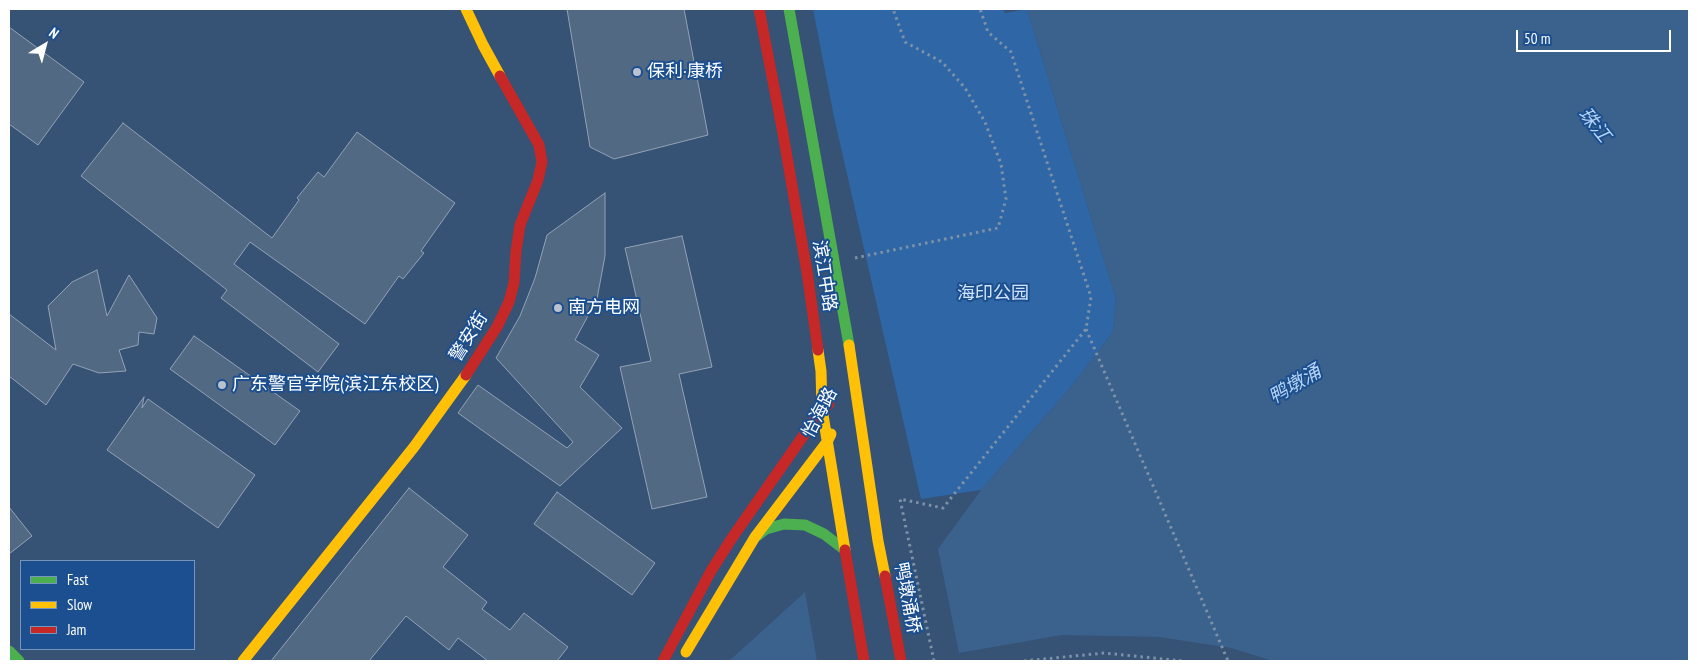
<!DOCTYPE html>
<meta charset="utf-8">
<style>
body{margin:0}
#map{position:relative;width:1698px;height:670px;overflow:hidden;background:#365274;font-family:"PT Sans Narrow",sans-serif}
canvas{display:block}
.frame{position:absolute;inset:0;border:10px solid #fff;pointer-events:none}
.legend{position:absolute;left:20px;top:560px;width:175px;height:90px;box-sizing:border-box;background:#1b4f8f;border:1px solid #7695bc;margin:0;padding:6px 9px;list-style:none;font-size:15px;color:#fff}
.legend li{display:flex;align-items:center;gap:10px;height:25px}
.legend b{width:25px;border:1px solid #7695bc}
.north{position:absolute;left:20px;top:20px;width:50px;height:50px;-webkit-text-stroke:4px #1b4f8f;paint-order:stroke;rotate:37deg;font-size:14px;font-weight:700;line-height:20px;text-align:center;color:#fff}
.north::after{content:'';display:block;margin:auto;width:18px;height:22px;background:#fff;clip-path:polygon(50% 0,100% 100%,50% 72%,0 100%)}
.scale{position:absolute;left:1516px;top:30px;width:155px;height:22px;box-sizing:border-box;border:2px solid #fff;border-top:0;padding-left:6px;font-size:15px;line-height:18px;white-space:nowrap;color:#fff;-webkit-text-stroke:4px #1b4f8f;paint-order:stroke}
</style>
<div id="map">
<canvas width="1698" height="670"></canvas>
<div class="frame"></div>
<ul class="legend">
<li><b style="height:6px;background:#4caf50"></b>Fast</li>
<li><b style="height:6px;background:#ffc107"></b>Slow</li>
<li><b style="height:6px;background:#c62828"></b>Jam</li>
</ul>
<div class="north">N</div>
<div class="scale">50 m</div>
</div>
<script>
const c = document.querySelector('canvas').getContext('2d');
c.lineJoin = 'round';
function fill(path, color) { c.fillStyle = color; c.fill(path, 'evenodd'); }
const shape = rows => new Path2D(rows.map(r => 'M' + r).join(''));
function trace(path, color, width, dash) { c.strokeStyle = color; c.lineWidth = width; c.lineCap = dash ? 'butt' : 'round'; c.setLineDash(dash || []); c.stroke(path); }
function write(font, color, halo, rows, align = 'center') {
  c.font = font + ' "PT Sans Narrow","Noto Sans SC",sans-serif'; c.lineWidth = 4; c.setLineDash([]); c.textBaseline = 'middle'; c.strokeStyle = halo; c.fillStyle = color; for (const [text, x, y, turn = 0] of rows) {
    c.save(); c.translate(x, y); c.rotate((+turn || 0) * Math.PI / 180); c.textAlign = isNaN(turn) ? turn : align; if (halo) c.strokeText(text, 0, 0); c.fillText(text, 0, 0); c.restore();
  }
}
fill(shape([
 [813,9,1003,9,1005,13,1027,9,1116,299,1113,332,1070,388,981,490,921,499,834,117]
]), '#2f66a5');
fill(shape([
 [1027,9,1689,9,1689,661,1273,661,1231,648,1159,637,1062,635,959,653,938,549,981,490,1070,388,1113,332,1116,299],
 [805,592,817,661,729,661]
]), '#3b618d');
const building = shape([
 [567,9,684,9,708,135,614,159,590,147,567,9],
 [9,27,84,82,38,145,9,124,9,27],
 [123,123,272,238,299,200,297,198,318,172,324,177,357,132,455,203,421,251,424,253,403,279,399,276,365,324,250,242,234,264,339,344,318,372,221,298,227,290,81,176,123,123],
 [605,193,605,256,597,299,575,340,599,355,580,387,622,428,560,486,458,413,478,385,567,448,573,442,496,358,520,316,535,278,547,235,605,193],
 [682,236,712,367,679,374,707,497,652,509,620,367,651,361,625,248,682,236],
 [97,270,107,316,129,275,157,318,154,334,139,332,138,345,119,350,126,371,99,373,73,364,46,405,9,376,9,314,56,350,48,306,72,282,97,270],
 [194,336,300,411,275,445,170,369,194,336],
 [144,397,142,408,148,399,255,475,218,528,107,450,144,397],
 [409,488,468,535,443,567,487,602,482,609,510,630,524,613,568,647,557,661,488,661,458,638,449,650,406,616,369,661,271,661,409,488],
 [557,492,655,563,632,595,534,524,557,492],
 [9,507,32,536,9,554,9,507]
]);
fill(building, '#526984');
trace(building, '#92a2b6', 1);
trace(shape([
 [855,258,998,228,1006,199,1001,164,985,122,965,88,942,62,905,42,893,9],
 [1086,329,1228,661],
 [934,661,900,499,943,508,1086,329,1091,297,1011,52,988,32,980,9],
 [1024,661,1104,653,1183,661]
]), '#7d92a8', 3, [2.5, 4]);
trace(shape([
 [789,9,849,345],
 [757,536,766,529,784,524,805,525,824,534,845,550],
 [9,651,19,661]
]), '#4caf50', 11);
trace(shape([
 [466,9,483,45,500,76],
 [849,345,878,541,885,576],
 [818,350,821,371,822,409,845,550],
 [686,652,755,537,827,442,831,434],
 [243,661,414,447,466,375]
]), '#ffc107', 11);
trace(shape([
 [759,9,782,128,807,272,818,350],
 [466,375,497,327,509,302,514,283,516,251,520,225,538,180,542,162,539,145,500,76],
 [885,576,901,661],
 [663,661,711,571,732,538,822,409,829,404]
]), '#c62828', 11);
trace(shape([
 [845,550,864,661]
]), '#c62828', 11);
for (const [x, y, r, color] of [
 [637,72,5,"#b9c2ce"],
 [558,308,5,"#b9c2ce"],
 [222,385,5,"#b9c2ce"]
]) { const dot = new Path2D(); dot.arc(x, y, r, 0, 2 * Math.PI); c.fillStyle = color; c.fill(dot); trace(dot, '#1b4f8f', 2); }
write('18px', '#fff', '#1b4f8f', [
 ["保利·康桥",647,72],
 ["南方电网",568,308],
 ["广东警官学院(滨江东校区)",232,385]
], 'left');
write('18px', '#fff', '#1b4f8f', [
 ["滨江中路",824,276,81],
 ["警安街",469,337,-58],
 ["怡海路",820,413,-62],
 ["鸭墩涌桥",907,598,79]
]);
write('18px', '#cfe3fa', '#1b4f8f', [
 ["海印公园",993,294]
]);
write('italic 19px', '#b5d3f5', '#1b4f8f', [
 ["珠江",1594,125,51],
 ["鸭墩涌",1295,385,-31]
]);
</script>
